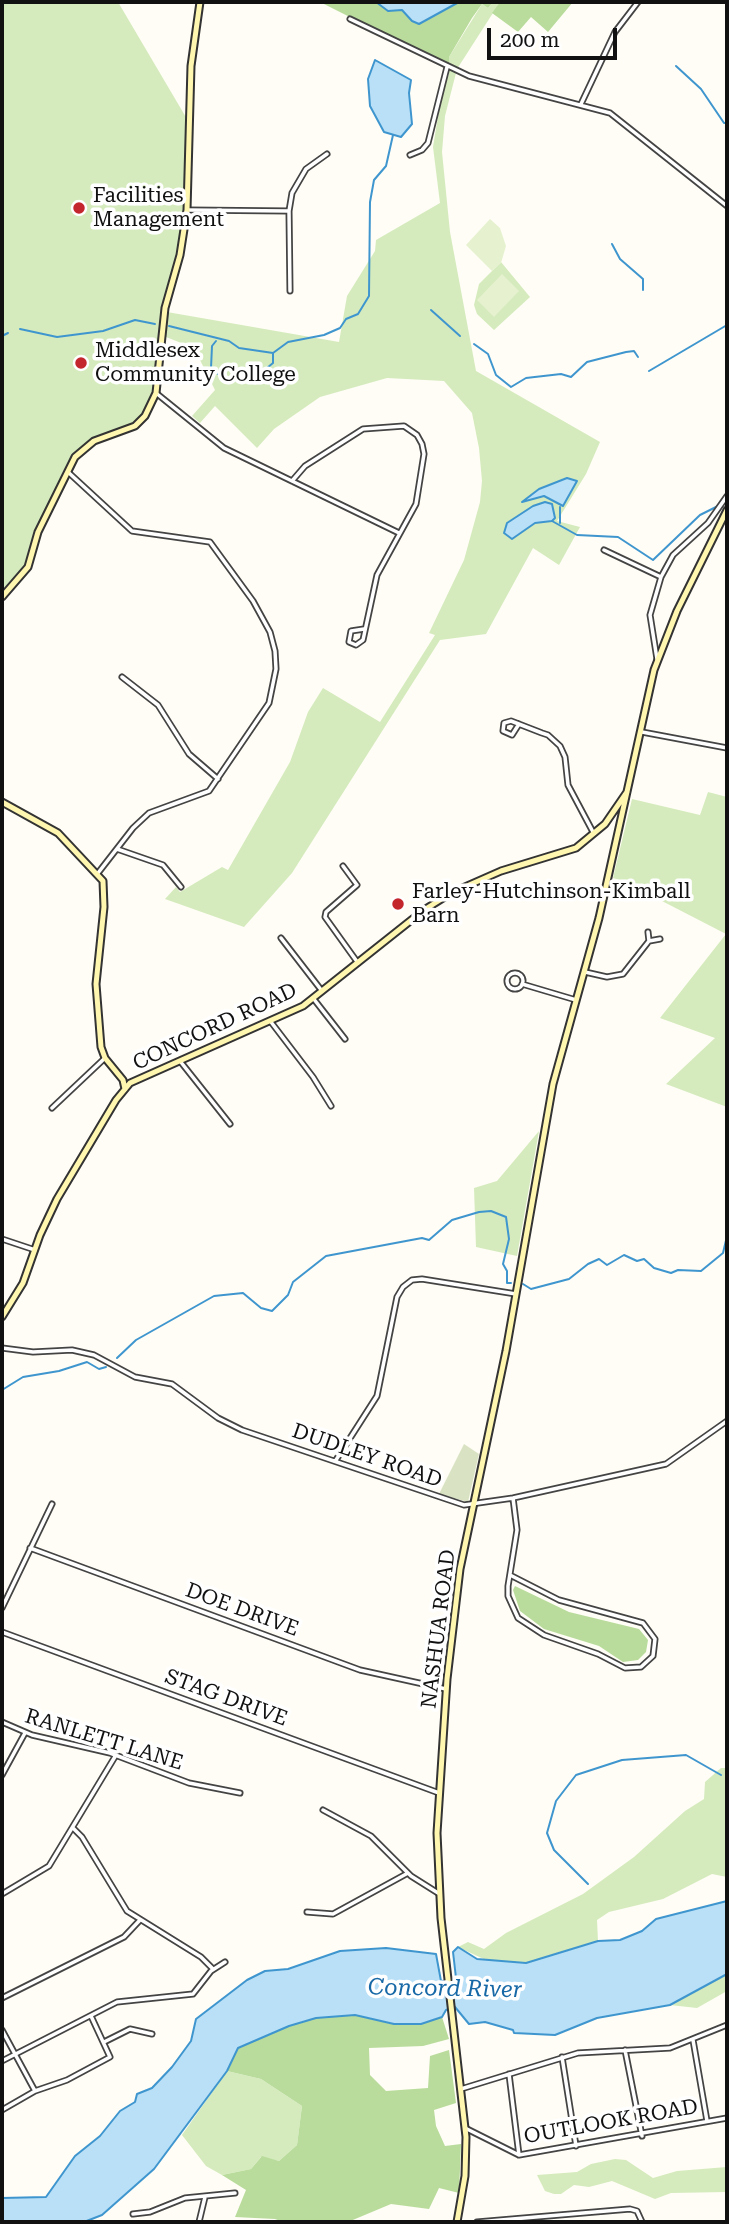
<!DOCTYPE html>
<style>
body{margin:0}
#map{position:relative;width:729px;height:2224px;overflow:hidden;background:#fffdf5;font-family:"Roboto Serif",serif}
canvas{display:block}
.frame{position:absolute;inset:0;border:4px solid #111;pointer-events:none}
.scale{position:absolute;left:487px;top:28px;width:130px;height:32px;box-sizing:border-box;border:4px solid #111;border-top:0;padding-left:9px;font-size:21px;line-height:24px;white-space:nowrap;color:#111;-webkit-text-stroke:5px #fff;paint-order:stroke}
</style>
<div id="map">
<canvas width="729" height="2224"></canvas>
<div class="frame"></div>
<div class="scale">200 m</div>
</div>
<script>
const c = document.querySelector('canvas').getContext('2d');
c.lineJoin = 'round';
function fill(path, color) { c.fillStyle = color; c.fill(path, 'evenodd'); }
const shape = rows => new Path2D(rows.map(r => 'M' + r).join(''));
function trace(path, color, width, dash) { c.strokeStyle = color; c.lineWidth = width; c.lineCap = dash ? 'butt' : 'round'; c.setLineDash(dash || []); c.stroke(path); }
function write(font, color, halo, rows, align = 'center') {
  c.font = font + ' "Roboto Serif",serif'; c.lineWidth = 7; c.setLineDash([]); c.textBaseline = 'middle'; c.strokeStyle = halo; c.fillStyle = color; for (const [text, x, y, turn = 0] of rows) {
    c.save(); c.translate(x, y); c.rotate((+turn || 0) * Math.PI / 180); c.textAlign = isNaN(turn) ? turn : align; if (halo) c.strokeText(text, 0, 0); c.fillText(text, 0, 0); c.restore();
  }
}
fill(shape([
 [2,2,118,2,187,119,187,210,180,255,165,308,160,375,145,416,135,426,101,438,75,457,38,532,31,559,2,597],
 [493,2,500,2,457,69,445,116,442,152,450,232,476,371,600,442,586,474,557,521,580,527,559,565,533,548,486,634,440,640,292,873,244,927,165,899,176,887,180,892,222,867,228,870,290,762,308,712,323,688,380,722,435,635,429,633,464,560,480,502,482,481,479,448,472,413,444,381,387,378,320,397,274,429,257,448,215,406,200,423,192,416,215,390,194,348,166,337,167,312,339,342,347,296,375,251,376,240,440,203,433,147,442,92,449,74,449,57,482,4,488,8],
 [501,262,530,297,494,330,477,314,474,305,479,284],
 [708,792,727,797,727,1107,666,1084,715,1038,660,1018,726,934,662,901,646,888,613,878,632,799,700,815],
 [539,1131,517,1256,476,1247,474,1188,497,1181],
 [721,1768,727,1768,727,1877,712,1874,663,1899,609,1912,597,1920,598,1941,548,1959,526,1963,488,1961,458,1947,468,1942,484,1949,506,1933,583,1894,634,1857,685,1811,704,1799,705,1782],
 [727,1974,727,1991,697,2008,670,2005],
 [227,2071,261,2079,302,2106,297,2145,279,2161,261,2157,251,2169,222,2175,206,2166,182,2135],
 [615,2159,626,2160,653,2178,677,2171,727,2167,727,2192,671,2193,655,2199,612,2181,589,2187,574,2185,561,2194,554,2194,545,2191,537,2175,577,2172,591,2164]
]), '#d5ebbd');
fill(shape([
 [320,2,493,2,488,8,482,4,472,18,449,57,449,67],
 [500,2,573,2,548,32,531,17,518,32,492,13],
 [515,1586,569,1612,639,1629,648,1640,646,1652,638,1660,623,1662,599,1646,544,1629,520,1611,513,1590],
 [355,2015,394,2024,421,2024,442,2017,449,2039,423,2046,369,2048,370,2075,386,2091,428,2088,430,2056,449,2050,456,2103,434,2110,436,2126,445,2146,461,2144,459,2193,439,2188,429,2209,391,2204,348,2222,283,2222,275,2219,235,2217,246,2190,222,2175,251,2169,262,2156,279,2161,297,2145,302,2106,261,2079,227,2071,231,2057,238,2048,258,2037,289,2026,316,2018]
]), '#b9dc9c');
fill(shape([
 [464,1444,479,1454,468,1502,439,1494]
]), '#d9e3c4');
fill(shape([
 [490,219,500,228,506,246,501,263,492,271,466,245],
 [502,274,519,291,494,317,477,300]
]), '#e6f2cf');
const water = shape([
 [376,2,459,2,419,24,412,21,402,10,388,11,376,2],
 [375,60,411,80,409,93,412,124,401,137,384,132,370,106,368,79,375,60],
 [567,478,577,481,563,506,544,496,522,502,539,489,567,478],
 [545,502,552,504,555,518,552,521,535,523,512,539,504,533,507,523,533,506,545,502],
 [727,1901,727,1974,670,2005,597,2018,555,2035,514,2033,513,2030,485,2022,469,2024,455,2007,446,2010,442,2017,421,2024,394,2024,355,2015,316,2018,289,2026,238,2048,227,2071,154,2169,102,2215,84,2222,2,2222,2,2198,46,2197,75,2156,100,2136,120,2111,135,2102,137,2094,152,2088,172,2067,191,2041,196,2019,247,1980,265,1971,288,1969,340,1951,386,1948,436,1954,441,1981,452,1980,456,1978,453,1952,458,1947,477,1959,526,1963,598,1941,620,1940,642,1931,656,1919,727,1901]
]);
fill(water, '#b9e0f7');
trace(water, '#3f96cf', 2);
trace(shape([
 [676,66,701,89,724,123,727,123],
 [612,244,620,259,643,279,643,290],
 [431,310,460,336],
 [169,326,229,341,239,348,273,353,288,342,324,335,340,328,346,319,358,314,369,296,370,202,374,180,386,166,393,135],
 [20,329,57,337,103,331,135,320,155,324],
 [2,336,8,333],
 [216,341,212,346,211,368,224,379,250,382,273,363,273,353],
 [474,344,488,354,496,375,511,387,526,378,561,374,571,377,587,362,626,352,634,351,638,357],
 [649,371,727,325],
 [552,521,577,535,618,537,653,560,700,515,718,506],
 [560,523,560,507],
 [523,1284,531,1289,569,1279,588,1264,599,1259,607,1265,624,1255,637,1261,644,1259,654,1268,671,1273,678,1270,701,1271,723,1253,727,1236],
 [117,1358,136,1340,214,1296,243,1293,261,1308,272,1311,288,1295,293,1282,326,1256,422,1238,429,1240,452,1220,479,1212,491,1211,506,1217,509,1239,503,1264,507,1271,507,1283,511,1283],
 [2,1390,23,1377,59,1371,87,1362,99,1369,106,1367],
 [588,1884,554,1850,547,1833,556,1801,576,1775,622,1760,686,1755,721,1775]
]), '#3f96cf', 2);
const street = shape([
 [350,19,469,76,610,113,727,206],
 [581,104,615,32,638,2],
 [410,155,422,150,428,143,447,67],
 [187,210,289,211],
 [290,291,289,211,292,193,306,169,327,154],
 [156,393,224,448,399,533],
 [68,472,132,531,210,542,253,601,270,632,275,651,276,669,269,703,209,791,149,813,133,828,98,873],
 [292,481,305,466,363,429,404,426,417,435,422,444,424,454,416,504,377,575,363,640,356,645,349,642,351,631,364,629],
 [604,550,661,577],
 [657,659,650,615,661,577,673,555,708,523,727,496],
 [122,677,158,705,189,754,218,779],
 [519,724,512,735,503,731,504,723,511,721,542,733,548,735,560,746,565,757,568,785,593,832],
 [642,732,727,748],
 [117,849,163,865,181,887],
 [343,866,357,885,326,912,325,917,358,963],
 [648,932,649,941],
 [281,938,322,991],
 [585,972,607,977,623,974,649,941,660,939],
 '507 981a8 8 0 1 1 16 0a8 8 0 1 1-16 0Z',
 [522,984,576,1000],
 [313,998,345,1039],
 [271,1022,313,1077,331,1106],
 [180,1061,230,1124],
 [52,1108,105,1058],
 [2,1239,35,1250],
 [2,1348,33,1352,72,1350,94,1355,135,1377,172,1384,218,1418,242,1430,464,1505,513,1498,666,1464,727,1421],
 [336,1460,377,1396,397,1297,403,1287,412,1280,422,1279,516,1294],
 [30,1548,360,1670,446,1689],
 [510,1575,559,1600,643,1623,655,1639,653,1656,641,1667,625,1668,598,1654,544,1635,518,1618,508,1596,508,1586,517,1530,513,1498],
 [2,1608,52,1504],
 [2,1632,439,1793],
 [2,1722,32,1735,110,1753,189,1783,240,1793],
 [2,1775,25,1733],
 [323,1810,371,1836,411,1876,438,1893],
 [73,1828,82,1837,127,1911,201,1957,213,1969],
 [2,1894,49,1866,116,1755],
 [307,1912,333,1914,408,1873],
 [2,1998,124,1937,140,1920],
 [2,2030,35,2091],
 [693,2040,707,2121],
 [104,2042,130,2029,152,2034],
 [625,2050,642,2136],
 [562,2057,576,2146],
 [2,2061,117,2002,193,1994,211,1971,225,1962],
 [509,2074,519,2155],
 [461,2089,578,2053,670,2048,727,2025],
 [2,2110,35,2091,67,2080,110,2057,91,2016],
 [465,2128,519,2155,727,2118],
 [133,2214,150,2212,185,2198,235,2193],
 [199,2222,205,2197],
 [477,2222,630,2209,637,2211,642,2222]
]);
const secondary = shape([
 [2,597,28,567,38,532,75,457,94,441,135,426,145,416,156,393,165,308,180,255,187,210,191,66,200,2],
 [2,802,58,833,103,881,104,907,96,984,101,1047,105,1058,123,1080,125,1089],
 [2,1317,23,1283,40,1235,57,1199,116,1100,130,1083,303,1006,424,910,451,893,501,871,576,848,605,824,627,792],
 [457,2222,465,2176,466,2137,441,1918,437,1833,447,1679,460,1569,506,1351,553,1084,599,918,654,670,677,611,727,510]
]);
trace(street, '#444', 7);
trace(secondary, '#333', 9);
trace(street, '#fff', 3.5);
trace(secondary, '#fff6b0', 5);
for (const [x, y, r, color] of [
 [79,208,7,"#c4262e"],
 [81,363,7,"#c4262e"],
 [398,904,7,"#c4262e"]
]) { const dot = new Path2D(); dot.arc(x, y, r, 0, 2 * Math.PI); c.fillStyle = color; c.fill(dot); trace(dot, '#fff', 2.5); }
write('21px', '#111', '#fff', [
 ["Facilities",93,196],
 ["Management",93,220],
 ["Middlesex",95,351],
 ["Community College",95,375],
 ["Farley-Hutchinson-Kimball",412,892],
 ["Barn",412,916]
], 'left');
write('21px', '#111', '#fff', [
 ["CONCORD ROAD",215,1027,-25],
 ["DUDLEY ROAD",367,1456,19],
 ["DOE DRIVE",242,1610,20],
 ["NASHUA ROAD",439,1629,-83],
 ["STAG DRIVE",226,1698,20],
 ["RANLETT LANE",104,1740,17],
 ["OUTLOOK ROAD",611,2122,-10]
]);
write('italic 23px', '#1768a6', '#fff', [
 ["Concord River",445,1989,1]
]);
</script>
